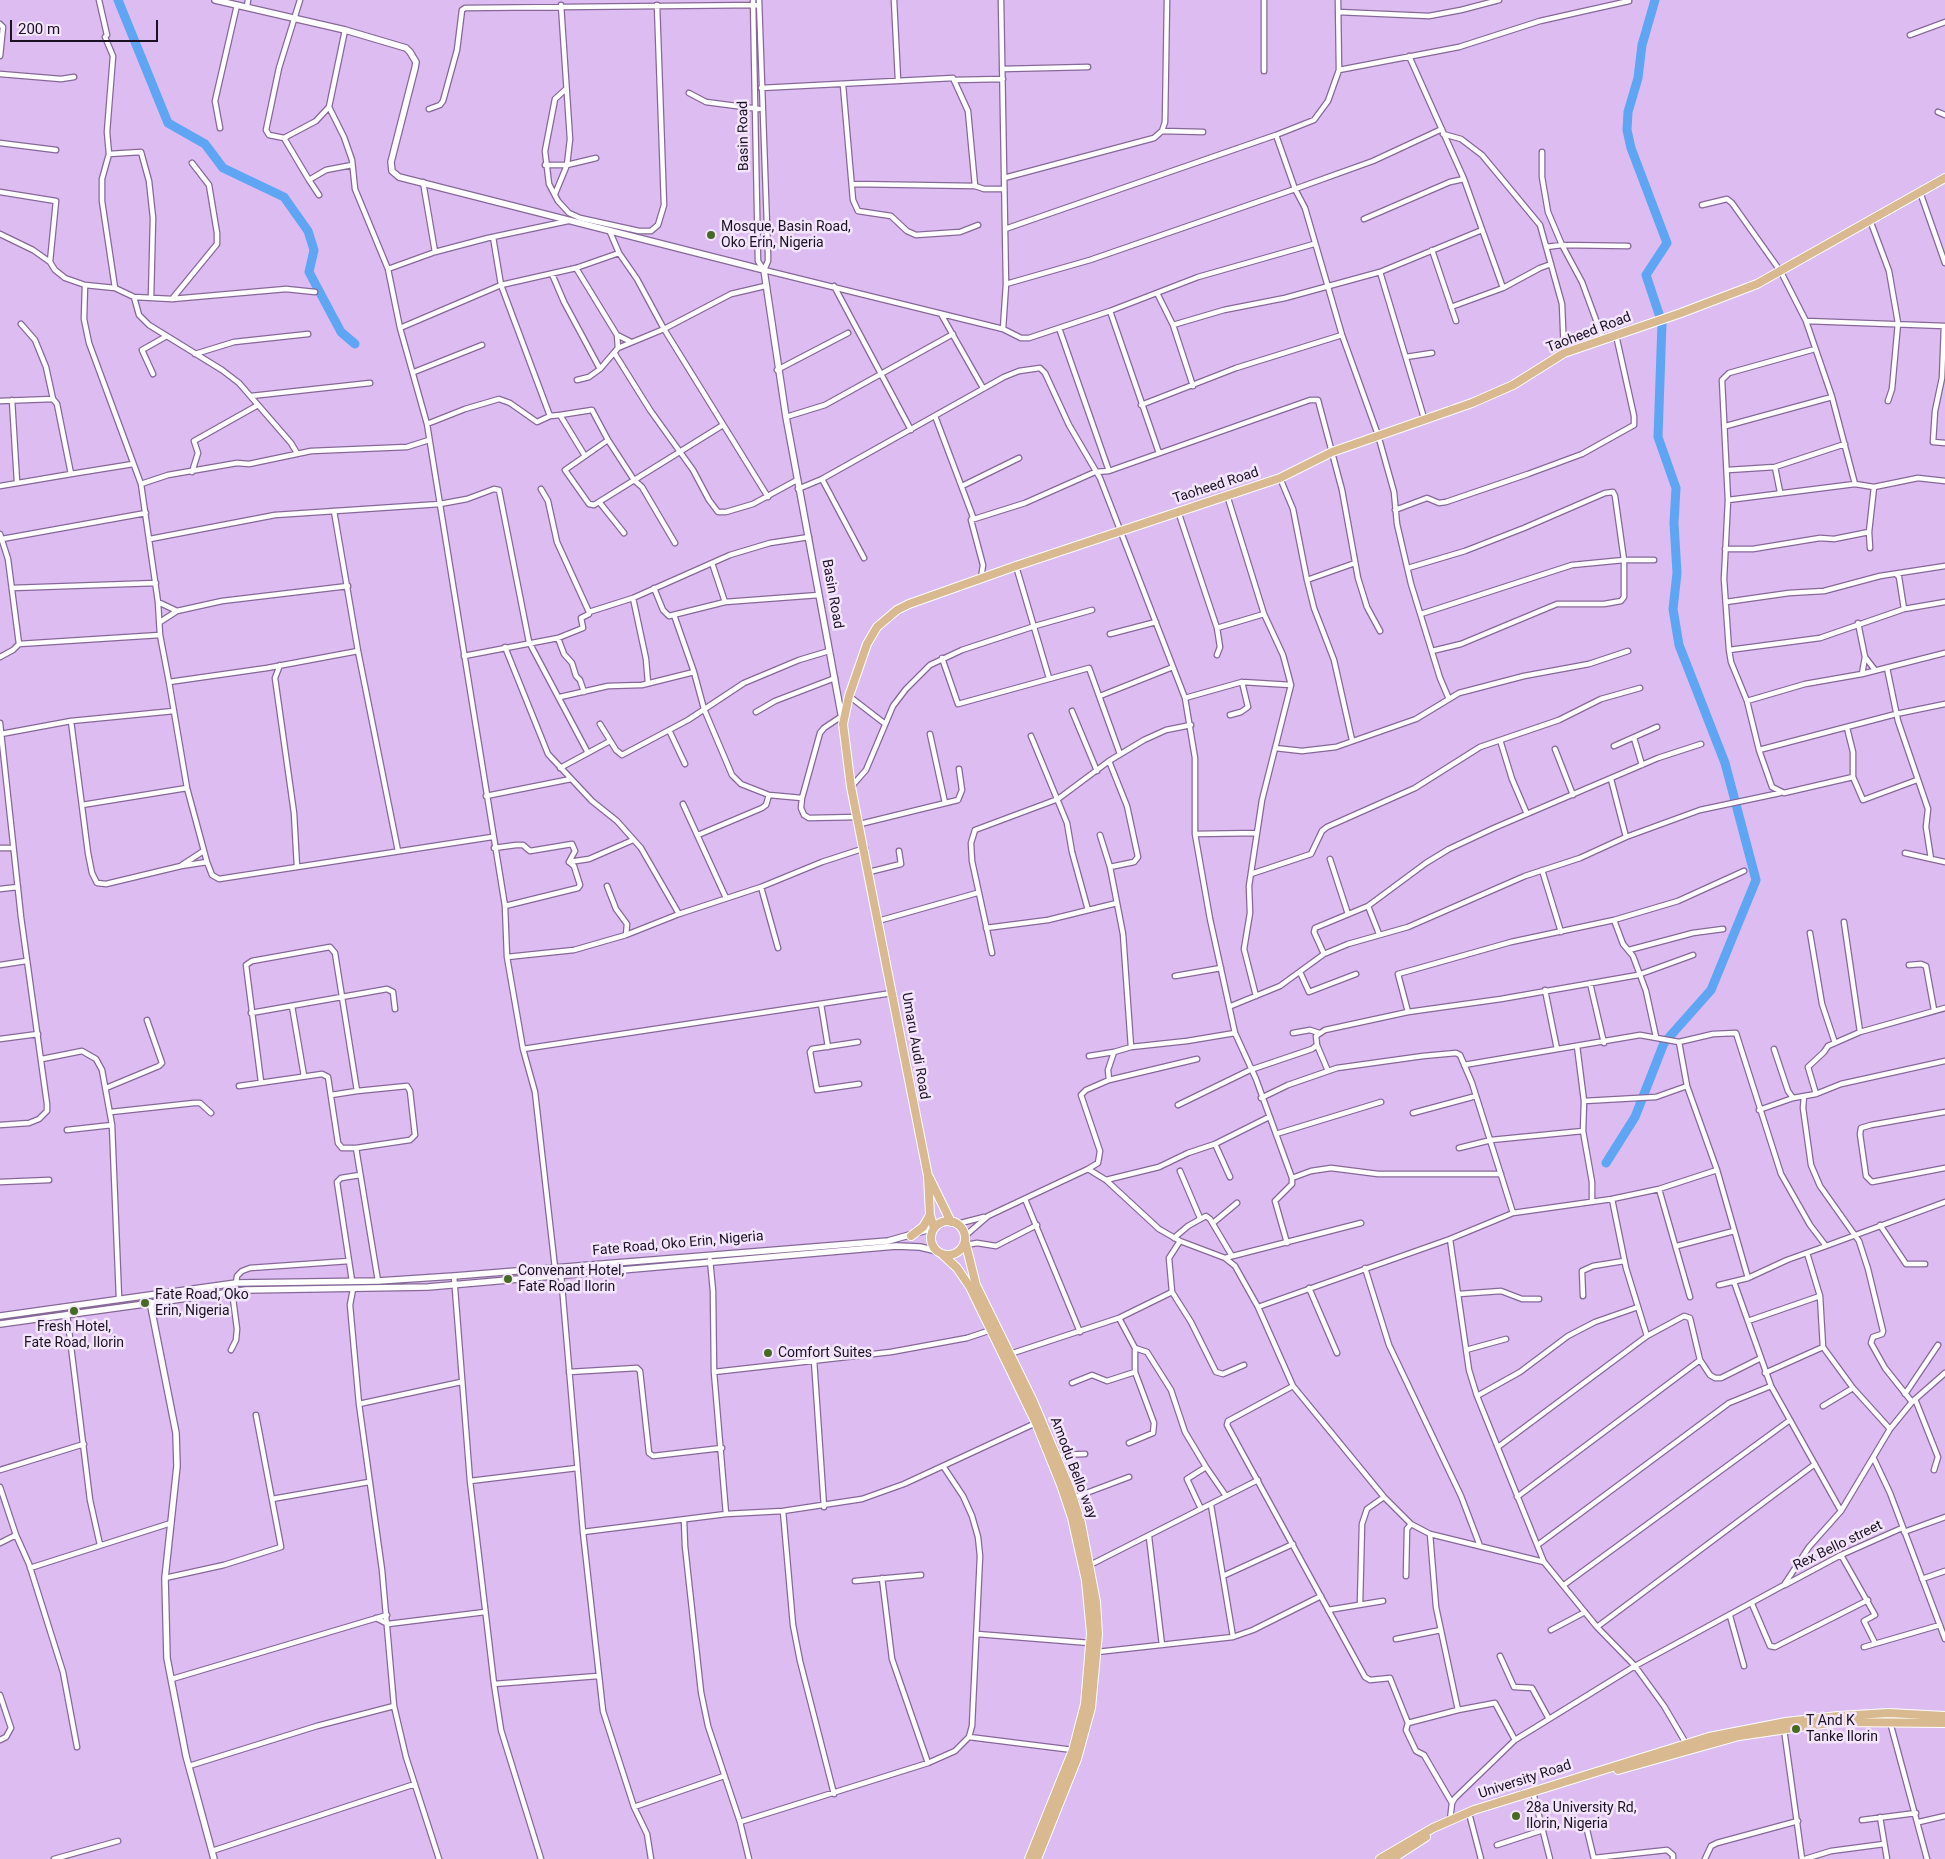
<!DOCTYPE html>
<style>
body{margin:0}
#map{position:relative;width:1945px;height:1859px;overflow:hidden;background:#ddbcf1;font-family:Roboto,sans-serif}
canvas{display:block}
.scale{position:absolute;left:10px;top:20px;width:148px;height:22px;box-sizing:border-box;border:2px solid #1c1023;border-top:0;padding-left:6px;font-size:15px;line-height:18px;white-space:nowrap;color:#1c1023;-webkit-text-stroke:4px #f3e6fc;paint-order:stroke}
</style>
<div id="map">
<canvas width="1945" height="1859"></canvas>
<div class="scale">200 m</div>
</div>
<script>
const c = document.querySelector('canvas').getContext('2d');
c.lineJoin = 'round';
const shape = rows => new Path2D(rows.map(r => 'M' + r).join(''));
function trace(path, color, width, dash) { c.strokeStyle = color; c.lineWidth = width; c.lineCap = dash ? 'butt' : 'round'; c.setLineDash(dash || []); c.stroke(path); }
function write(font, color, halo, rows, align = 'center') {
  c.font = font + ' Roboto,sans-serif'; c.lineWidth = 5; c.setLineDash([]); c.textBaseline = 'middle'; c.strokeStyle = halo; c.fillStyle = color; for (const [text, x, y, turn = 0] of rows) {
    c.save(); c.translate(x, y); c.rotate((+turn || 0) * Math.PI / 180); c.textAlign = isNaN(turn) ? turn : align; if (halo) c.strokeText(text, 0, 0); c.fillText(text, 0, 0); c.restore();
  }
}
trace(shape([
 [118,0,168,123,205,144,223,168,284,197,308,231,314,250,309,272,341,332,355,344],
 [1606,1163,1635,1117,1664,1043,1711,990,1756,880,1725,763,1679,645,1673,609,1677,573,1674,523,1676,488,1658,437,1662,323,1646,275,1667,243,1631,148,1627,130,1628,112,1638,78,1642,45,1655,0]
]), '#5ea5f3', 9);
const minor = shape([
 [99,0,107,35,105,37,113,56,107,132,109,154,102,179,102,201,115,288],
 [300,0,279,68,266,130,269,135,284,138,309,180],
 [753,0,758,261,763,269],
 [759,0,768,254,768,261,764,270],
 [894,0,898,80],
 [247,7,248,0],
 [1338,12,1429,16,1461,10,1499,0],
 [0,24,3,27,0,56],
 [1910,35,1945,22],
 [1409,56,1464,179,1503,288],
 [1002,69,1088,67],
 [1339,70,1459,47,1540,21,1629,1],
 [1264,71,1264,0],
 [0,74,61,79,74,77],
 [954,80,1003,79],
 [843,85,853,200,858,211,891,216,907,231,916,235,960,232,978,225],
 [761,88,953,78,968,111,975,186],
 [566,89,555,99,545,151,549,184,558,201,569,213,580,218,639,231,651,231,658,225,664,205,657,5],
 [689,93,706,102,759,109],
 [329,107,344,137,352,160,355,189,388,269,400,328,427,424,505,906,507,957,523,1049,535,1092,555,1268],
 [429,109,440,105,443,101,457,50,462,10,465,8,759,5],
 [1938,112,1945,115],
 [220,128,215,101,237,5],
 [1162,131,1203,132],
 [1443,134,1461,139,1482,155,1540,225,1562,304,1564,353],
 [1276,135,1295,189,1305,208,1342,335,1378,435,1394,492,1397,524,1411,584,1440,678,1449,699],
 [284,138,316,121,329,107,345,30],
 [0,143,56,150],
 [1542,152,1542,177,1548,212,1562,245,1582,282,1603,339],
 [109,154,141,152,149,181,153,218,151,298],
 [545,165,567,165,596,158],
 [1004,178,1154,138,1162,131,1165,122,1167,0],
 [423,182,435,252],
 [853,184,975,186,984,189,1003,189],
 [0,192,56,201,50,262],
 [1920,192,1945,263],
 [555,194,567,165,570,139,561,5],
 [319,195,309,180,326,170,352,165],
 [1702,205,1727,199,1732,203,1781,272,1806,321,1832,397,1855,484,1874,487,1869,532,1870,548],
 [1364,219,1450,182,1464,179],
 [1870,220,1889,271,1898,323,1892,389,1888,401],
 [1005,229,1276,135,1314,120,1328,101,1339,70,1338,0],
 [610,232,619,253,637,279,664,329,768,497],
 [0,234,33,250,50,262,55,270,65,278,85,285,115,288,134,297,172,299,286,289,315,292],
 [493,237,501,285,550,416,560,415,585,456],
 [1546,247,1562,245,1628,246],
 [1432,250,1456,321],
 [576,268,617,335,618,348],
 [388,269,435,252,488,238,568,221],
 [764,270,1003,329,1006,284,1001,0],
 [1380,272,1424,418],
 [552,274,564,302,600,369],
 [1006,284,1090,260,1295,189,1373,161,1442,129],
 [85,285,84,319,89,343,141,484,158,602,160,635,169,682,267,668,358,651],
 [834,286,911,430],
 [1157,293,1173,325,1193,386],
 [134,297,139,315,149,325,222,370,239,383,291,443,297,453],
 [172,299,217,244,217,233,209,185,192,163],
 [1451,307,1503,288,1540,268,1551,264],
 [1110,311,1159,453],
 [941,314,983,388],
 [1806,321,1945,326],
 [1173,325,1224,310,1285,298,1380,272,1482,230],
 [1944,326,1942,378,1935,411,1933,442,1945,443],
 [400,328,501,285,576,268,619,253],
 [1059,328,1109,471],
 [1003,329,1021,338,1029,338,1110,311,1198,277,1314,244],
 [617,335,631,342],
 [1815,349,1729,373,1722,380,1728,500,1724,579,1729,650,1731,662,1747,701,1759,750,1772,787,1784,793,1853,777],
 [195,354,234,342,308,334],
 [615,354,650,410,693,470,709,500,718,512,726,512,753,504,797,480],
 [1406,357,1432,353],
 [777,370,848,333],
 [414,372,482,345],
 [153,374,142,350,165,337],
 [577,380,589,377,600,369,618,348,664,329,731,294,765,286],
 [251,396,370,383],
 [12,400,17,482],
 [0,401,53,399],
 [1141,405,1236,368,1342,335],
 [560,415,592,410,608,440,634,480,642,487,675,543],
 [935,416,973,517,971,520,983,565,981,578],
 [786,417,825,405,953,334],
 [427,424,465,409,499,399,510,403,537,422,550,416],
 [1726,426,1832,397],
 [608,440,565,470,589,504,594,505,723,425],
 [1728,470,1775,467],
 [192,472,198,453,194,441,258,405],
 [71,474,133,464],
 [1280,478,1293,509,1307,580,1314,608,1334,660,1352,740],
 [822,479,864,558],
 [141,484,168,475,237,463,249,464,311,451,407,447,429,440],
 [0,486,71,474,57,404,53,399,46,367,35,340,21,324],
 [962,486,1019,458],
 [1874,487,1918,478,1945,481],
 [541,489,548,501,557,542,589,612],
 [798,489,822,479,1004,377,1019,371,1040,368,1045,373,1069,425,1100,478,1185,698,1195,758,1195,834,1210,919,1235,1033,1256,1079,1292,1178,1292,1184,1275,1201,1287,1243],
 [1780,492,1775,467,1845,444],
 [1227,495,1264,614,1283,655,1291,685,1262,800,1249,886,1250,913,1244,949,1256,996],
 [1728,500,1855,484],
 [600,503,624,533],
 [1395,510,1427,498,1439,503,1446,502,1528,474,1582,454,1634,425,1634,416,1616,335],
 [334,511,358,651,398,851],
 [1178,511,1217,628,1220,647,1217,655],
 [971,520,1025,503,1095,472,1109,471,1310,400,1318,400,1342,490,1358,578,1367,607,1380,631],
 [0,534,8,559,19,644,13,650,0,657],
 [2,539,146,513],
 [150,539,275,515,440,504,467,499,494,489,499,490,529,642,588,753],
 [1725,549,1753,549,1820,538,1834,539,1869,532],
 [712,563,725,602],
 [1016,566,1049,678],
 [1408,568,1465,551,1524,528,1605,493,1613,492,1615,496,1624,560,1624,597,1621,601,1604,604,1557,604,1461,644,1432,651],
 [1896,574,1899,577,1904,609],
 [1307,580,1355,563],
 [12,588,156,583],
 [654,588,663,610,669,616,725,602,819,595],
 [633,598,646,659,648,683],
 [158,602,177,611],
 [1726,602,1789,593,1824,591,1880,576,1945,566],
 [1421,614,1572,565,1624,560,1654,560],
 [674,615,694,672,704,709,732,775,741,784,769,795,802,798],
 [160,622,177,611,222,601,348,586],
 [1858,623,1865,657,1862,674],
 [1217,628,1264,614],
 [1110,634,1156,622],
 [558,638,564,654,572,663,576,676,580,680,584,692],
 [19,644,160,635],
 [505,647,548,754,592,801,617,821,641,848,679,914],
 [1729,650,1820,638,1904,609,1945,602],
 [464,656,558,638,583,628,581,618,589,614,589,612,633,598,730,555,770,543,809,537],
 [1865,657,1875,670],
 [942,658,958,704,1089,668,1120,754],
 [280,665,275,678,294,813,297,867],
 [1887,668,1898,721,1928,809,1926,827,1931,859],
 [169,682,187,788,207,862],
 [849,696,884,723],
 [1100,696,1173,667],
 [560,697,608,686,642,685,694,672],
 [1185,698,1242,682,1291,685],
 [1747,701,1805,684,1862,674,1945,653],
 [1072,711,1097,771],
 [756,712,775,701,835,678],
 [1230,715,1241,712,1248,707,1242,682],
 [842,716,824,728,820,733,802,798,801,808,804,815,809,818,858,817],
 [71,721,88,853,92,873,97,883,106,884,181,866,207,862,212,875,219,879,492,837],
 [0,723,21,917,47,1104,47,1111,39,1119,29,1123,0,1125],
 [600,724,616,750,622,755,688,720,744,683,799,660,829,651],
 [1847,728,1853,752,1853,777,1863,800,1917,780],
 [669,730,685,764],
 [1,734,71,721,174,711],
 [930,734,945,803],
 [1031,736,1067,823,1072,852,1088,910],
 [1634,738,1642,765],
 [1500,740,1512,779,1527,814],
 [1614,746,1657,727],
 [1275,748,1302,751,1336,747,1416,719,1459,693,1524,676,1589,664,1628,651],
 [1555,749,1573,795],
 [1759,750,1896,714,1945,704],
 [1109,761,1127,806,1138,857,1134,862,1110,867],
 [560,768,610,741],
 [1611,779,1626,837],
 [851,787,866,770,893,706,906,689,930,665,962,650,1035,626,1092,610],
 [486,796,571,779],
 [683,804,726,898],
 [82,805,187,788],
 [860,824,958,800,962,790,959,769],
 [1195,834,1257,833],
 [698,835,762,808,766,805,769,795],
 [0,848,12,848],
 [494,848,516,845,523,845,530,851,572,844,575,851,569,862],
 [1905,853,1945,862],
 [1330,859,1348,914],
 [569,862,589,859,633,840],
 [182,865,202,852],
 [1542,870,1561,932],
 [869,872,901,864,899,851],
 [1251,874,1311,854,1322,831,1327,827,1415,788,1480,747,1559,720,1601,699,1640,688],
 [607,886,616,909,627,924,626,935],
 [761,887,778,948],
 [0,889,18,887],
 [505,906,578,888,580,885,574,866,569,862],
 [1368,906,1379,934],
 [1614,920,1623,944,1633,956,1646,991,1656,1037],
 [878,921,977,893],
 [1844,922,1860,1032],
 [986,928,1048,920,1117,903],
 [1810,933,1822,1004,1835,1043],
 [1629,950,1693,933,1723,929],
 [992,953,972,861,971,843,975,830,1058,799,1109,761,1144,740,1166,730,1191,725],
 [1324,954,1314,932,1315,928,1368,906,1426,863,1449,849,1494,828,1658,758,1701,744],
 [507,957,574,950,626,935,679,914,761,887,822,862,865,848],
 [0,965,26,961],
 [1909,965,1921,964,1926,966,1934,1010],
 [1300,972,1309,992,1356,974],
 [1175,976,1221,968],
 [1590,983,1604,1043],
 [1545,990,1557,1049],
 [821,1004,828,1047],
 [292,1006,304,1076],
 [1231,1006,1280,986,1324,954,1348,944,1408,927,1525,876,1580,858,1626,837,1700,810,1780,793],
 [1408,1012,1398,974,1511,942,1614,920,1678,901,1744,871],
 [251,1013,387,989,393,992,395,1009],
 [1293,1033,1310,1030,1319,1033],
 [0,1039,38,1034],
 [858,1042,812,1049,810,1052,817,1090,859,1084],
 [1679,1042,1687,1086,1717,1170,1748,1278],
 [1317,1045,1328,1071],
 [1577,1046,1584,1101,1583,1131,1592,1182,1592,1201],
 [1131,1047,1187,1041,1235,1033],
 [523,1049,892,993],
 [1774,1049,1788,1091,1793,1098],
 [1089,1056,1114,1052],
 [42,1059,82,1051,96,1059,102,1070,112,1125,119,1298],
 [1464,1065,1640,1035,1679,1042,1713,1034,1736,1033,1781,1174,1810,1225,1826,1246,1945,1202],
 [1109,1080,1197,1059],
 [261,1082,246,965,252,961,330,947,335,953,357,1091,331,1095],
 [239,1086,322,1074,328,1077,338,1143,342,1148,356,1148,378,1281],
 [106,1088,159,1066,162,1063,147,1020],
 [1816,1094,1808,1067,1824,1052,1828,1046,1860,1032,1945,1008],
 [1804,1096,1803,1108,1811,1165,1820,1186,1859,1241,1868,1269,1883,1331,1882,1334,1873,1337,1871,1343,1885,1368,1912,1402],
 [1261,1098,1288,1085,1337,1068,1423,1056,1456,1053,1460,1055,1472,1083,1513,1213],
 [1584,1101,1656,1097,1687,1086],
 [1178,1105,1250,1070,1312,1049,1317,1045,1316,1036,1325,1030,1408,1012,1501,999,1638,975,1693,955],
 [1759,1110,1793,1098,1816,1094,1841,1084,1945,1061],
 [111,1112,194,1103,200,1103,211,1113],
 [1945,1112,1871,1125,1861,1128,1860,1134,1866,1176,1872,1182,1945,1168],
 [1413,1113,1476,1096],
 [67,1130,112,1125],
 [1276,1134,1381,1102],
 [1215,1144,1230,1177],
 [356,1148,410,1140,415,1135,410,1091,407,1086,357,1091],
 [1459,1148,1491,1140,1583,1131],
 [1088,1169,1098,1163,1100,1151,1081,1095,1086,1090,1109,1080,1108,1070,1114,1052,1131,1047,1123,934,1110,867,1100,835],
 [1180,1171,1200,1218],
 [1292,1178,1311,1171,1331,1168,1378,1174,1501,1174],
 [1106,1180,1159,1167,1188,1153,1215,1144,1269,1117],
 [0,1182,49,1180],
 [1659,1189,1690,1297],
 [1025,1199,1080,1332],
 [1612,1199,1626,1268,1647,1336],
 [1213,1223,1237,1203],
 [957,1224,984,1217],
 [1880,1225,1906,1264,1925,1264],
 [965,1236,988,1216,1088,1169,1106,1180,1159,1229,1180,1241,1225,1258,1235,1266,1258,1307,1293,1386,1384,1497,1411,1524,1430,1534,1544,1562,1597,1627,1635,1666,1664,1706,1687,1745],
 [1174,1238,1188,1226,1206,1216,1210,1219,1232,1256],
 [1450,1239,1469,1370,1477,1396,1544,1562],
 [1180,1241,1169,1258,1172,1292,1191,1322,1216,1372,1223,1374,1244,1365],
 [966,1245,977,1243,996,1246,1037,1225],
 [1677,1246,1734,1231],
 [1225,1258,1361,1223],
 [710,1260,713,1291,714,1372,726,1514],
 [349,1261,337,1182,341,1178,360,1175],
 [1365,1268,1389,1345,1461,1496,1480,1546],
 [561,1274,583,1532,603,1711,634,1807,647,1834,651,1859],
 [454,1276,470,1481,494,1684,501,1730,541,1859],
 [1734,1282,1771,1386,1841,1511],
 [236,1283,237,1276,242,1271,250,1268,349,1261,352,1281],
 [1719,1285,1748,1278,1787,1260,1826,1246],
 [1309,1288,1337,1353],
 [353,1289,350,1305,359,1404,382,1570,394,1706,406,1757,439,1859],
 [1459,1294,1501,1291,1522,1299,1539,1299],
 [1583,1296,1582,1271,1593,1266,1624,1261],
 [1820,1296,1823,1347,1853,1388,1890,1429],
 [1258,1307,1450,1239,1513,1213,1612,1199,1659,1189,1717,1170],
 [67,1314,90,1500,100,1545],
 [1119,1318,1135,1348,1135,1372,1154,1423,1153,1433,1129,1443],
 [1748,1321,1820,1296,1807,1253],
 [1135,1348,1147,1352,1171,1390,1185,1432,1206,1467,1226,1496],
 [231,1350,236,1340,237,1329,232,1291],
 [1466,1350,1506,1339],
 [1010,1354,1119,1318,1172,1292],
 [814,1360,824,1507],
 [569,1372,637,1368,640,1371,649,1453,653,1456,722,1448],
 [714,1372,891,1352,967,1338,991,1330],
 [1765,1373,1823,1347],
 [1072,1383,1092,1375,1107,1381,1135,1372],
 [1293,1386,1228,1421,1227,1425,1365,1677,1370,1680,1390,1678,1408,1723,1406,1730,1416,1751,1424,1755,1452,1803],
 [1905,1394,1938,1345],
 [1477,1396,1520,1372,1568,1336,1595,1322,1638,1307],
 [1915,1399,1938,1457,1934,1470],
 [359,1404,461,1382],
 [1823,1406,1853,1388],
 [1498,1447,1647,1336,1684,1316,1690,1318,1700,1360,1710,1375,1715,1378,1721,1378,1761,1358],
 [1056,1455,1085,1454],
 [1874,1459,1890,1493,1945,1639],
 [0,1470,84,1444],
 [470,1481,577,1468],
 [0,1487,16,1535,29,1564,63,1672,77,1747],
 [1517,1497,1700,1360],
 [1073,1498,1129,1477],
 [272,1499,369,1482],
 [1211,1505,1233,1637],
 [1201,1509,1187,1479,1206,1467],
 [783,1511,793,1625,800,1661,834,1794],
 [684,1520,685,1546,701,1692,708,1726,740,1822,749,1859],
 [583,1532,726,1514,783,1511,862,1499,904,1484,1038,1422],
 [1904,1532,1945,1517],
 [1430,1534,1436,1607,1458,1710],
 [1149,1537,1162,1645],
 [0,1543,16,1535],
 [1539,1544,1729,1403,1771,1386],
 [1841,1555,1875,1615,1864,1621,1875,1643],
 [1090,1565,1258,1480],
 [30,1568,171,1523],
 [1223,1576,1293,1544],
 [1406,1576,1407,1529,1411,1524],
 [165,1578,224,1565,281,1547,256,1415],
 [882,1578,892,1659,928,1763],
 [1922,1579,1945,1571],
 [855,1581,921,1575],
 [1564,1585,1790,1420],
 [1785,1585,1841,1555,1902,1528],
 [1360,1604,1362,1524,1367,1509,1384,1497],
 [1752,1604,1770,1646,1775,1647,1868,1600],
 [1328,1610,1383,1601],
 [1730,1616,1744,1666],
 [376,1618,388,1624,485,1612],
 [1597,1627,1815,1464],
 [1551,1630,1585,1612],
 [977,1634,1090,1643],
 [1396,1639,1441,1630],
 [1864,1647,1940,1625],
 [1097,1652,1233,1637,1253,1630,1321,1596],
 [1500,1656,1514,1687,1532,1688,1549,1719],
 [172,1679,387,1615],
 [494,1684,598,1676],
 [0,1695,11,1728,6,1737,0,1740],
 [1890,1722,1927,1859],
 [1408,1723,1458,1710,1495,1703,1515,1740],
 [1784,1729,1802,1859],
 [969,1737,1073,1750],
 [189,1766,317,1726,394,1706],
 [1534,1796,1550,1859],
 [634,1807,724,1776],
 [1470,1817,1481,1859],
 [1880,1817,1887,1859],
 [1450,1820,1452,1803,1455,1798,1515,1740,1635,1666,1784,1585,1809,1547,1841,1511,1890,1429,1912,1402,1945,1373],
 [1862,1820,1916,1813],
 [740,1822,928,1763,955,1751,969,1737,972,1726,980,1556,978,1537,972,1516,963,1496,943,1466],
 [1919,1822,1945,1816],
 [1587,1830,1594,1859],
 [1497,1845,1543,1830],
 [212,1851,415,1784],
 [1594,1858,1667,1850,1673,1855,1673,1859],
 [54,1859,118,1841],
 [1705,1859,1711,1846,1717,1843,1798,1821],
 [1805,1859,1831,1851,1884,1844]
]);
const tertiary = shape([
 [215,0,345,30,406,48,410,52,416,62,415,68,391,162,392,171,399,177,764,270,786,417,842,719],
 [150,1302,176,1433,177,1466,165,1578,167,1658,186,1756,214,1859],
 [0,1316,236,1283,378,1281,454,1276,888,1241,934,1228],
 [0,1324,246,1290,428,1287,896,1246,920,1247,937,1251]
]);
const primary = shape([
 [929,1177,951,1222],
 '931 1238a17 17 0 1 1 34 0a17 17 0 1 1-34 0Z',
 [934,1228,930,1215,928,1176,851,787,843,724,849,696,867,644,877,627,897,610,909,604,1016,566,1280,478,1332,452,1472,403,1513,385,1564,353,1681,313,1757,284,1945,178],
 [911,1236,923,1227,930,1215],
 [965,1241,976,1285,1033,1401,1070,1489,1081,1523,1096,1602,1098,1634,1091,1708,1077,1759,1037,1859],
 [943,1255,957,1268,970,1287,1036,1423,1061,1485,1072,1518,1086,1581,1091,1633,1085,1704,1073,1750,1029,1859],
 [1618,1770,1739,1736,1807,1726,1839,1722,1945,1723],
 [1380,1859,1433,1828,1474,1810,1709,1737,1786,1722,1838,1716,1889,1713,1945,1716],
 [1392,1859,1426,1837]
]);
trace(minor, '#866898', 7);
trace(tertiary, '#866898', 8);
trace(primary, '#fff', 10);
trace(minor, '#fff', 4.5);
trace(tertiary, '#fff', 5.5);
trace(primary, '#d9b98f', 8);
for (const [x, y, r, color] of [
 [711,235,5,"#466a23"],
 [508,1279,5,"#466a23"],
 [145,1303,5,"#466a23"],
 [74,1311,5,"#466a23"],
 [768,1353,5,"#466a23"],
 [1796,1729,5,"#466a23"],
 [1516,1816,5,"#466a23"]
]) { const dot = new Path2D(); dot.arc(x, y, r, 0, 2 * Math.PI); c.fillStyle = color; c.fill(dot); trace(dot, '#f3e6fc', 2); }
write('14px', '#1c1023', '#f3e6fc', [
 ["Basin Road",744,136,-91],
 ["Taoheed Road",1589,333,-21],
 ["Taoheed Road",1216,486,-18],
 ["Basin Road",832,594,80],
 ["Umaru Audi Road",915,1046,80],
 ["Fate Road, Oko Erin, Nigeria",678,1244,-5],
 ["Amodu Bello way",1073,1468,69],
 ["Rex Bello street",1838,1546,-26],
 ["University Road",1525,1780,-18]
]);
write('14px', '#1c1023', '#f3e6fc', [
 ["Mosque, Basin Road,",721,227],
 ["Oko Erin, Nigeria",721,243],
 ["Convenant Hotel,",518,1271],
 ["Fate Road Ilorin",518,1287],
 ["Fate Road, Oko",155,1295],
 ["Erin, Nigeria",155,1311],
 ["Fresh Hotel,",74,1327,"center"],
 ["Fate Road, Ilorin",74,1343,"center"],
 ["Comfort Suites",778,1353],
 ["T And K",1806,1721],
 ["Tanke Ilorin",1806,1737],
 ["28a University Rd,",1526,1808],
 ["Ilorin, Nigeria",1526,1824]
], 'left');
</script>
